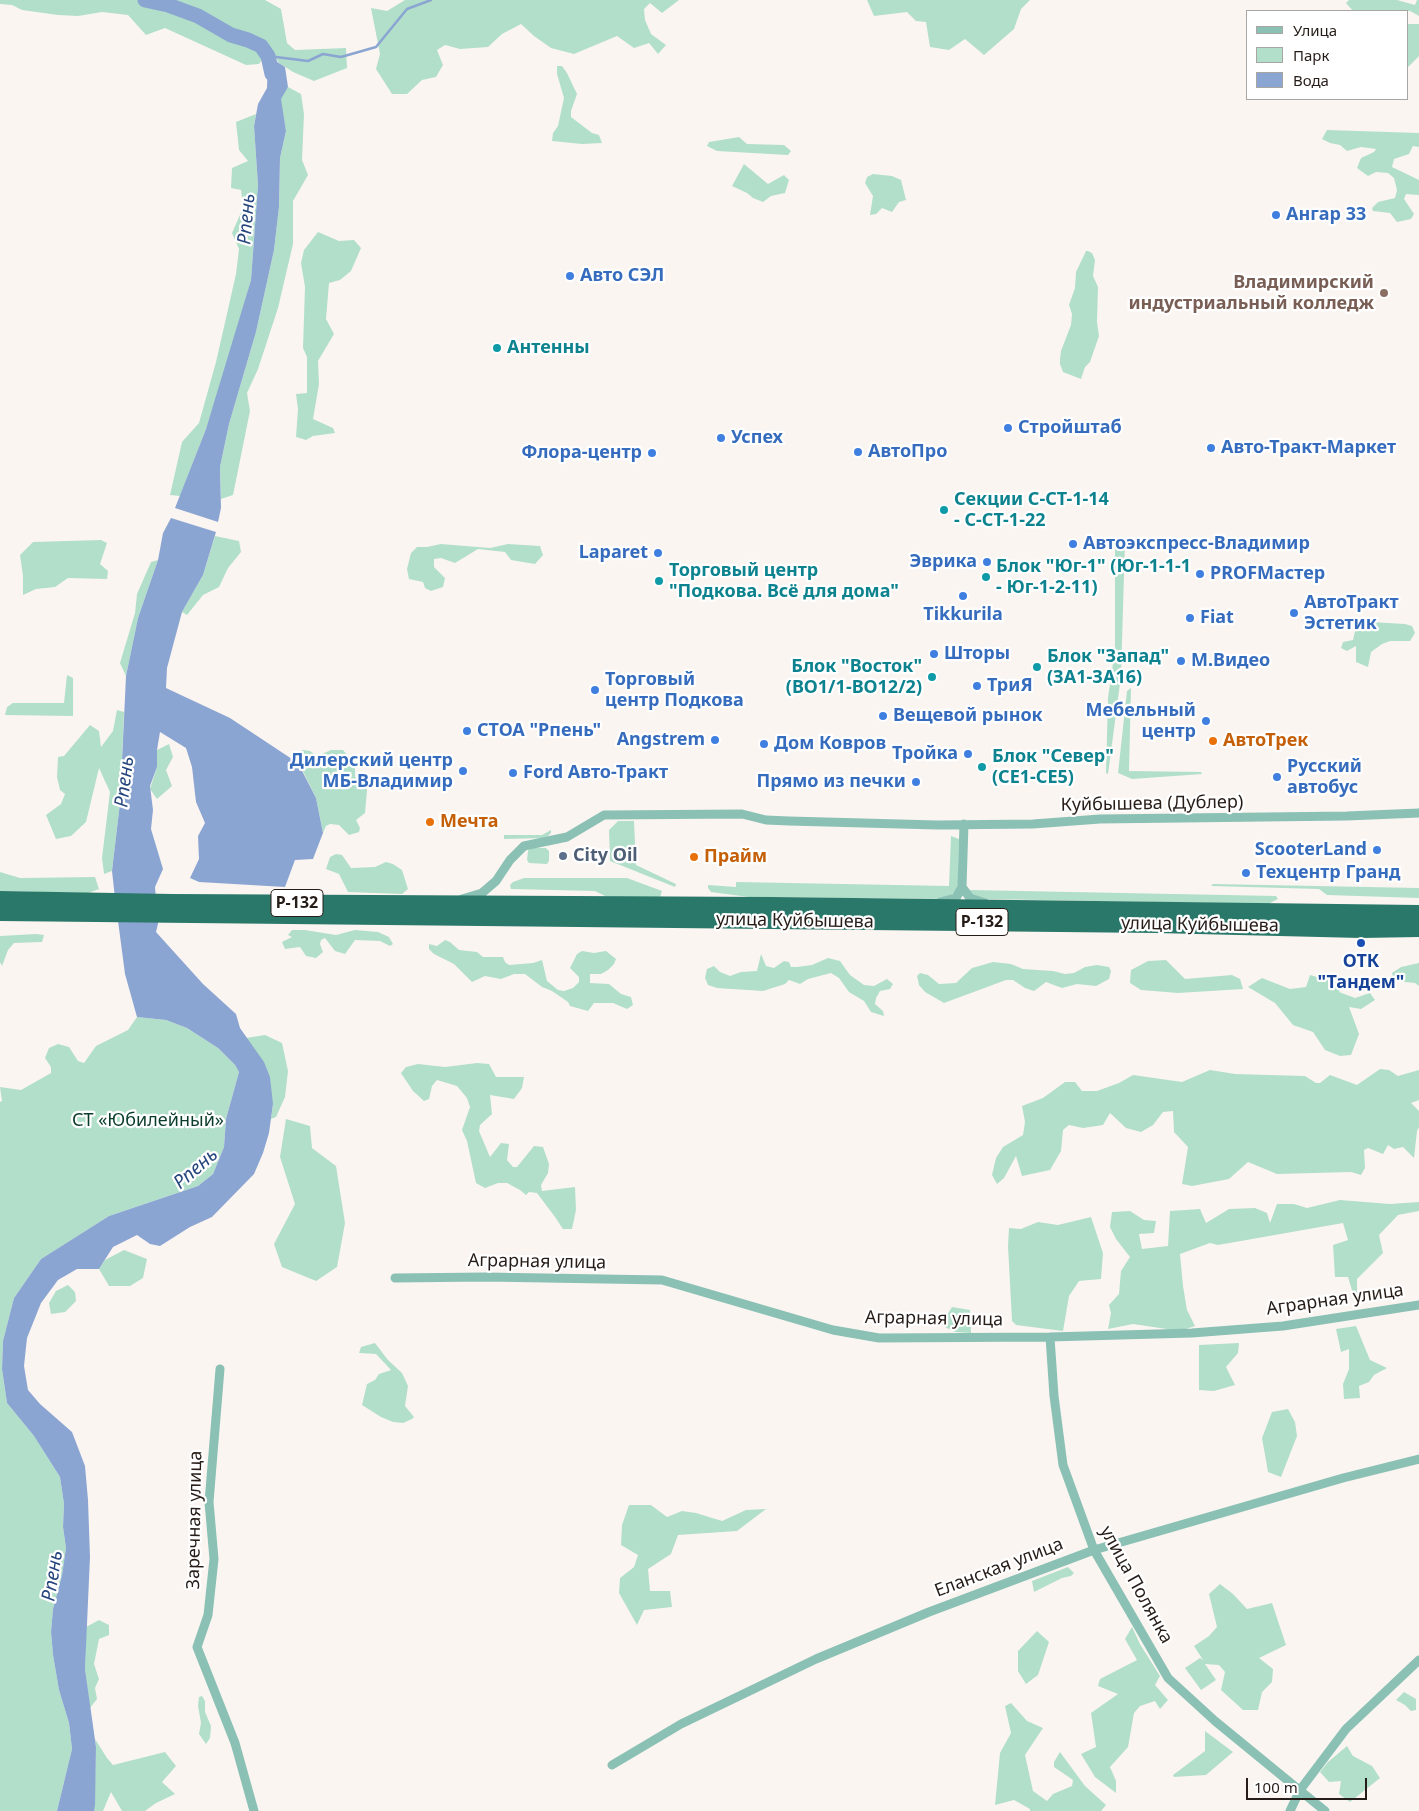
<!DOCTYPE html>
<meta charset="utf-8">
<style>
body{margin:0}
#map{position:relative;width:1419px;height:1811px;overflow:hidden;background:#fbf5f2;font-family:"Noto Sans",sans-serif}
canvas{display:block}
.legend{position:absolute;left:1246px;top:10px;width:162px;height:90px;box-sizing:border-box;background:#fff;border:1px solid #a9a5a3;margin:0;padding:6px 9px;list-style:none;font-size:15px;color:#271d18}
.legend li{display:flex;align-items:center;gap:10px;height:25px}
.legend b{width:25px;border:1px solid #a9a5a3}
.scale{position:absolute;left:1246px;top:1778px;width:121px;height:22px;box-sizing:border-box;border:2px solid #271d18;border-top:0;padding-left:6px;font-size:15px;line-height:18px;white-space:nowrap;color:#271d18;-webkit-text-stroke:4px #fff;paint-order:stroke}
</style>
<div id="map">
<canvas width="1419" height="1811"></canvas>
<ul class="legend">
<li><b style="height:6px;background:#8bc1b4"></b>Улица</li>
<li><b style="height:14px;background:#b2dfc9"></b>Парк</li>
<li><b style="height:14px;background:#8ba5d2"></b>Вода</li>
</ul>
<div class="scale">100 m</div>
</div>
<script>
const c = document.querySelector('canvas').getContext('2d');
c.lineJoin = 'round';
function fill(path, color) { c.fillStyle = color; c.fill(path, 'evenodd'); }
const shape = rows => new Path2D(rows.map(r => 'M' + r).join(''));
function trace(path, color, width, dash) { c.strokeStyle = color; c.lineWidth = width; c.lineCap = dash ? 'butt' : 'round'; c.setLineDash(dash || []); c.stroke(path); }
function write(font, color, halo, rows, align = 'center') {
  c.font = font + ' "Noto Sans",sans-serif'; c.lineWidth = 4.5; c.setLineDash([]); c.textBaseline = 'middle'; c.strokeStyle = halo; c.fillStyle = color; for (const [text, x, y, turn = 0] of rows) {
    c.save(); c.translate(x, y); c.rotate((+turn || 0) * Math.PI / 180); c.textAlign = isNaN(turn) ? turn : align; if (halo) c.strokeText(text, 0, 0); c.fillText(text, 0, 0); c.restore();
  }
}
fill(shape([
 [0,0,265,0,281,9,287,43,295,50,346,48,347,68,314,81,293,72,279,63,269,49,259,64,246,65,165,28,146,35,128,15,102,12,78,16,58,15,22,10,12,5,0,4],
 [405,0,679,0,662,13,650,3,644,9,645,20,651,34,666,45,658,54,649,43,634,48,617,36,574,54,551,48,534,36,521,24,502,34,488,47,460,49,445,45,437,50,443,65,436,77,422,80,407,94,392,94,376,69,380,54,371,8,387,11],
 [867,0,1030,0,1021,9,1014,29,984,55,965,39,949,50,930,47,926,22,916,21,907,12,874,16],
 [1349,0,1397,0,1415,5,1417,0,1419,0,1419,16,1410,11,1353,11,1346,3],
 [1408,24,1419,24,1419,56,1408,67],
 [557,66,562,66,567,73,577,94,571,111,571,117,592,133,599,135,602,143,582,144,552,141,553,133,558,126,564,98,557,74],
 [288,87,301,94,304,114,302,160,308,175,293,201,293,244,278,308,258,369,247,393,250,411,233,495,221,499,220,467,229,424,256,332,274,250,279,207,280,158,286,131,280,98],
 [256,114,254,126,258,185,251,280,230,355,206,429,180,496,170,495,182,442,199,423,216,362,236,274,239,249,232,233,243,208,241,190,231,188,232,168,248,161,239,150,236,122],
 [1327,130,1419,133,1419,147,1413,146,1409,154,1394,159,1392,167,1419,180,1419,195,1406,194,1404,199,1414,214,1411,219,1397,222,1390,213,1373,211,1372,208,1378,202,1395,198,1397,190,1394,178,1388,173,1376,172,1368,176,1357,168,1361,158,1374,152,1376,149,1361,147,1347,151,1340,145,1330,143,1322,139],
 [739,137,747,144,784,145,791,151,788,155,717,151,707,146,709,142],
 [744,164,768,184,784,175,789,180,785,193,771,196,763,202,753,198,747,193,732,186],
 [873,174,892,176,901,180,906,200,899,202,892,212,882,208,876,214,870,215,873,196,865,183,867,177],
 [318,232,339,241,354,240,361,248,351,271,340,280,329,283,326,319,334,334,318,361,319,384,313,419,333,428,335,433,313,436,306,440,296,437,298,409,296,394,307,393,307,357,303,348,305,287,301,263,304,250],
 [1086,251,1088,251,1092,253,1095,260,1093,276,1098,287,1097,322,1099,336,1090,362,1085,367,1081,379,1063,372,1060,364,1060,359,1061,351,1071,325,1072,314,1069,305,1075,288,1076,272],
 [215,536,239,541,241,552,228,568,219,587,203,595,187,615,182,612,203,575],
 [101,540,107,543,100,564,108,571,107,579,68,578,55,587,36,589,23,595,23,576,20,555,33,542],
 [1115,541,1125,541,1121,676,1108,774,1106,773,1108,698,1115,649],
 [441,544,490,548,508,544,540,546,543,555,535,564,511,560,505,552,478,549,455,563,441,558,434,559,434,567,445,578,443,587,431,591,425,588,423,582,409,579,407,569,411,553,417,547,427,547],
 [158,560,138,618,126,676,120,663,135,613,137,594,151,562],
 [1371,622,1405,624,1412,626,1415,633,1410,641,1390,641,1382,644,1371,652,1368,667,1356,662,1356,646,1347,651,1341,648,1343,642,1353,640,1356,627],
 [67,675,73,678,73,716,5,715,7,707,13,703,64,703],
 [1131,688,1129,771,1201,772,1202,774,1132,779,1118,773,1127,691],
 [117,710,124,712,120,803,112,871,104,874,102,858,110,792,99,768,86,822,71,836,56,839,46,815,61,804,65,794,60,790,57,777,58,757,64,756,90,725,99,731,101,747,113,731],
 [169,744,173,757,166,770,172,786,157,799,150,789,157,767,157,750],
 [303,750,310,751,317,756,331,750,343,750,355,764,355,777,365,783,367,790,365,813,356,820,360,828,359,832,349,835,339,825,330,824,326,826,323,833,316,798,294,753],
 [618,821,634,821,636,865,676,884,675,887,610,861,609,830],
 [551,830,551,833,546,838,504,839,504,835,542,835],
 [951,836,959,839,958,885,955,892,950,897,945,899,749,897,711,892,708,888,708,885,736,887,736,882,949,886],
 [530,848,546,848,549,851,549,861,547,864,529,863,527,860,528,851],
 [336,854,342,855,351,868,375,867,386,862,393,864,402,870,408,889,402,894,348,892,339,874,326,869,330,857],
 [0,872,20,878,95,877,99,889,88,893,0,891],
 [524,878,627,878,662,891,661,894,660,898,607,897,595,891,511,889,510,885,513,882],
 [1213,884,1419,888,1419,898,1327,895,1319,889,1211,886],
 [970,890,1276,896,1278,899,1268,904,982,899,972,895],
 [292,930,305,930,336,935,355,930,378,932,389,937,393,944,390,946,380,941,355,940,345,954,335,951,325,938,321,940,320,944,323,952,316,958,306,956,300,947,285,949,282,942,292,937,288,935],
 [36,934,44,935,42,942,14,943,8,950,2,966,0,962,0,936],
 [445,940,450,942,459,950,477,952,483,957,503,957,505,962,509,965,533,963,542,960,547,981,558,990,564,991,573,988,579,982,579,977,570,968,577,954,582,951,594,953,606,951,616,959,614,964,608,970,601,974,590,974,590,983,609,984,621,994,631,997,633,1005,627,1009,613,1003,594,1003,588,1011,570,1006,568,1002,552,991,542,987,525,974,514,974,501,979,485,976,472,982,454,964,434,954,429,949,429,944,437,946],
 [761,954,766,966,774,968,784,961,789,962,791,967,797,967,812,965,828,958,840,961,850,975,864,985,874,986,887,979,893,984,890,989,880,991,876,998,875,1004,883,1011,884,1016,871,1012,864,1001,849,992,839,978,831,973,808,979,800,984,789,980,785,984,763,991,717,988,708,985,705,978,707,969,714,966,720,972,730,976,741,972,757,971],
 [1166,960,1185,979,1232,975,1240,979,1243,989,1178,993,1141,990,1130,983,1131,970,1148,961],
 [993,962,1011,964,1023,969,1053,971,1065,974,1074,973,1085,967,1097,965,1109,967,1111,971,1109,979,1096,986,1077,984,1062,988,1046,982,1034,991,1025,988,1013,980,1006,980,944,1003,925,992,919,985,917,976,920,973,928,975,939,984,956,983,972,968],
 [1419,963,1419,986,1415,983,1394,981,1392,973,1401,967],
 [1310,975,1343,984,1339,992,1355,998,1370,993,1375,1000,1361,1009,1349,1007,1359,1034,1351,1055,1340,1056,1325,1050,1313,1032,1293,1025,1275,1003,1248,987,1262,978,1290,989,1306,987],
 [137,1017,166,1020,187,1028,218,1048,235,1065,239,1072,226,1119,224,1147,213,1174,198,1186,109,1216,41,1259,14,1298,3,1341,2,1369,7,1403,34,1436,60,1477,64,1504,63,1527,66,1548,62,1575,53,1609,51,1632,53,1655,59,1690,69,1723,72,1749,57,1811,0,1811,0,1102,2,1101,0,1087,21,1090,51,1073,51,1067,45,1058,49,1048,58,1044,69,1047,78,1061,84,1063,96,1046,128,1030],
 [265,1035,282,1043,288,1071,285,1097,276,1117,271,1119,273,1104,250,1044,246,1038],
 [477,1063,489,1064,496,1077,524,1077,522,1088,514,1099,490,1095,492,1114,480,1125,479,1131,490,1157,501,1143,509,1144,507,1160,513,1167,517,1167,534,1146,543,1147,549,1164,548,1173,541,1185,542,1191,575,1187,576,1210,572,1229,563,1229,555,1217,537,1193,529,1192,526,1195,520,1190,507,1183,498,1183,485,1188,476,1183,467,1141,462,1130,470,1107,467,1098,457,1086,437,1080,432,1086,429,1099,424,1101,413,1091,401,1073,406,1067,418,1064,445,1067],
 [1380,1069,1389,1070,1398,1076,1419,1070,1419,1100,1411,1103,1419,1111,1419,1127,1417,1131,1414,1158,1403,1147,1394,1149,1388,1145,1383,1154,1368,1148,1364,1150,1365,1168,1361,1175,1351,1172,1277,1174,1248,1162,1229,1179,1192,1186,1182,1184,1188,1147,1174,1132,1173,1111,1163,1112,1153,1125,1141,1132,1126,1128,1110,1113,1103,1125,1083,1128,1069,1125,1063,1130,1061,1151,1050,1170,1022,1176,1016,1156,1004,1178,997,1184,992,1175,996,1158,1003,1147,1023,1135,1025,1122,1022,1106,1043,1098,1065,1082,1075,1082,1082,1091,1097,1091,1119,1083,1133,1075,1182,1082,1210,1070,1235,1074,1305,1076,1316,1083,1320,1083,1330,1075,1357,1085],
 [286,1119,310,1126,312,1148,336,1166,345,1223,337,1267,316,1281,282,1267,274,1244,295,1204,280,1157],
 [1340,1200,1390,1204,1419,1202,1419,1211,1398,1215,1379,1235,1383,1253,1357,1279,1357,1307,1348,1277,1335,1277,1333,1245,1348,1240,1343,1223,1218,1245,1210,1243,1180,1254,1183,1286,1187,1310,1195,1326,1180,1331,1133,1324,1108,1329,1111,1313,1109,1305,1119,1294,1121,1271,1130,1257,1116,1239,1110,1227,1112,1212,1130,1211,1144,1220,1156,1221,1154,1233,1139,1234,1142,1249,1168,1246,1170,1211,1200,1209,1206,1223,1229,1209,1255,1208,1267,1213,1270,1223,1277,1204,1294,1204,1307,1208],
 [1091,1217,1103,1253,1101,1279,1079,1281,1069,1296,1063,1331,1016,1325,1012,1321,1008,1246,1009,1228,1021,1229,1038,1222,1058,1225],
 [124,1250,147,1259,143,1278,130,1286,109,1286,99,1269,105,1260],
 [68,1285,75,1292,76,1301,65,1312,51,1314,49,1303,56,1291],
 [952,1307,970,1310,971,1333,955,1332,941,1325],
 [1356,1326,1370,1360,1387,1368,1374,1375,1369,1382,1359,1386,1360,1398,1344,1399,1343,1384,1349,1369,1349,1349,1341,1352,1336,1329],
 [375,1343,388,1360,402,1373,408,1386,405,1406,414,1417,412,1419,403,1423,393,1422,381,1417,362,1405,367,1384,375,1380,379,1374,391,1370,376,1354,359,1353,361,1347],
 [1239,1343,1238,1353,1226,1367,1235,1385,1214,1391,1199,1390,1199,1345],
 [1288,1409,1295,1422,1297,1436,1281,1477,1268,1472,1262,1438,1272,1412],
 [629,1505,651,1505,667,1517,682,1511,696,1513,722,1521,746,1510,766,1509,737,1531,678,1535,671,1554,648,1569,650,1591,670,1591,672,1607,644,1610,637,1625,619,1593,620,1578,634,1567,638,1555,621,1545,622,1525],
 [1068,1567,1074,1573,1071,1576,1062,1578,1034,1592,1032,1581],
 [1220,1584,1233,1594,1247,1609,1272,1603,1286,1645,1259,1658,1273,1669,1272,1682,1262,1692,1258,1710,1243,1710,1221,1690,1225,1672,1219,1665,1205,1664,1216,1680,1201,1690,1185,1668,1200,1658,1203,1660,1194,1646,1209,1636,1217,1627,1209,1594],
 [99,1620,109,1625,109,1635,99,1639,94,1664,99,1679,95,1688,97,1699,90,1708,85,1669,86,1627],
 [1132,1627,1140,1644,1160,1676,1155,1685,1168,1700,1160,1709,1155,1701,1140,1706,1134,1713,1128,1747,1110,1767,1116,1781,1116,1793,1095,1777,1081,1754,1096,1747,1091,1713,1118,1694,1098,1686,1100,1679,1137,1660,1125,1639],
 [1037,1631,1049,1642,1038,1675,1026,1684,1018,1671,1018,1651],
 [1404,1692,1416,1699,1416,1710,1411,1711,1405,1705,1396,1700],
 [202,1696,205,1701,205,1712,211,1726,210,1738,206,1744,199,1734,201,1723,198,1706,199,1697],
 [1011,1703,1027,1721,1043,1728,1025,1755,1033,1791,1047,1801,1053,1794,1072,1786,1073,1780,1054,1767,1054,1762,1060,1752,1085,1786,1106,1805,1101,1811,1030,1811,1030,1809,1014,1800,995,1805,1000,1753,1011,1733,1005,1706],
 [1205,1731,1233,1752,1206,1775,1174,1777,1173,1775,1205,1751],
 [95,1739,107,1758,113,1765,165,1752,176,1766,162,1782,175,1794,156,1803,145,1811,122,1811,111,1792,103,1811,94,1811,96,1747],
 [1347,1746,1353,1756,1372,1766,1380,1778,1350,1802,1339,1794,1341,1781,1329,1782,1320,1772,1328,1762]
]), '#b2dfc9');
fill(shape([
 [268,56,285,67,288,87,281,99,286,131,280,158,279,207,274,250,256,332,229,424,220,467,221,508,218,522,175,508,206,429,251,280,258,185,254,126,258,104,267,88],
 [171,518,216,532,203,575,182,612,167,668,166,688,230,718,298,763,316,798,323,833,313,859,295,860,285,887,199,882,190,878,199,859,198,836,205,823,196,802,192,767,186,748,160,732,157,750,157,767,150,786,153,810,151,829,163,869,155,887,158,924,156,932,203,984,236,1014,240,1028,264,1062,270,1077,273,1104,269,1133,263,1153,254,1174,212,1217,190,1227,160,1246,150,1244,137,1235,113,1247,99,1269,77,1269,58,1280,41,1303,27,1338,24,1366,28,1390,40,1404,72,1432,85,1466,88,1500,90,1557,85,1669,96,1747,95,1805,94,1811,57,1811,72,1749,69,1723,59,1690,53,1655,51,1632,53,1609,62,1575,66,1548,63,1527,64,1504,60,1477,34,1436,7,1403,2,1369,3,1341,14,1298,41,1259,109,1216,198,1186,213,1174,224,1147,226,1119,239,1072,235,1065,218,1048,187,1028,166,1020,137,1017,125,974,115,898,112,871,120,803,126,676,138,618,158,560,163,533]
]), '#8ba5d2');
trace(shape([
 [268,56,308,61,323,54,341,57,376,47,407,9,431,0]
]), '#8ba5d2', 2.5);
trace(shape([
 [145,0,168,5,198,16,231,35,248,40,261,46,268,56,272,74]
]), '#8ba5d2', 15);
trace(shape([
 [962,887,970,898,985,903],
 [462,899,482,893,496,881,510,860,524,846,567,837,604,815,742,814,766,820,789,821,937,825,1033,824,1100,819,1347,816,1419,813],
 [940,902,956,898,962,887,964,824],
 [395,1278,486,1277,662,1280,833,1330,879,1338,1050,1337,1192,1333,1283,1326,1419,1305],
 [1050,1337,1054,1396,1063,1465,1094,1550,1168,1678,1215,1721,1325,1811],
 [220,1369,209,1502,214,1559,208,1615,197,1647,235,1743,254,1811],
 [612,1765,681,1724,816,1659,929,1612,1094,1550,1343,1478,1419,1459],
 [1290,1811,1300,1790,1346,1729,1419,1660]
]), '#8bc1b4', 9);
trace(shape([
 [0,900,172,903,772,906,1419,914],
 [0,912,1156,924,1361,929,1419,928]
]), '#2a7869', 18);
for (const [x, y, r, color] of [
 [1276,215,5,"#3f7fe0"],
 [570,276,5,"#3f7fe0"],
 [1384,293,5,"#8d6e63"],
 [497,348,5,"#0f9aa8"],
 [1008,428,5,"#3f7fe0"],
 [721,438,5,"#3f7fe0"],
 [1211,448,5,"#3f7fe0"],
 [858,452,5,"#3f7fe0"],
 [652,453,5,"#3f7fe0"],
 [944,510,5,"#0f9aa8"],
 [1073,544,5,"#3f7fe0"],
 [658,553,5,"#3f7fe0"],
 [987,562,5,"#3f7fe0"],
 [1200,574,5,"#3f7fe0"],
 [986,577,5,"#0f9aa8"],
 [659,581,5,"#0f9aa8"],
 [963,596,5,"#3f7fe0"],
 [1294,613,5,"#3f7fe0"],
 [1190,618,5,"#3f7fe0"],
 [934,654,5,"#3f7fe0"],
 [1181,661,5,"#3f7fe0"],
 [1037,667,5,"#0f9aa8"],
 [932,677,5,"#0f9aa8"],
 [977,686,5,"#3f7fe0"],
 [595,690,5,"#3f7fe0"],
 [883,716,5,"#3f7fe0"],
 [1206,721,5,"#3f7fe0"],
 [467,731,5,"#3f7fe0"],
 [715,740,5,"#3f7fe0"],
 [1213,741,5,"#e8710a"],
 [764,744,5,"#3f7fe0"],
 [968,754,5,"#3f7fe0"],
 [982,767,5,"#0f9aa8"],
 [463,771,5,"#3f7fe0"],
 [513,773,5,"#3f7fe0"],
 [1277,777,5,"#3f7fe0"],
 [916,782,5,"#3f7fe0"],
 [430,822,5,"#e8710a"],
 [1377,850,5,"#3f7fe0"],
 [563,856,5,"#5c6f8a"],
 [694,857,5,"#e8710a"],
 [1246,873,5,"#3f7fe0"],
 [1361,943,5,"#1a4fb4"]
]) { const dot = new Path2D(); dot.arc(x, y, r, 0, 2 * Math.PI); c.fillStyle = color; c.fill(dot); trace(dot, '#fff', 2); }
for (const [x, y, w] of [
 [297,903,52],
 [982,922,52]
]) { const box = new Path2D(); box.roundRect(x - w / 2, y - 13.5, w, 27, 4); c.fillStyle = '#fff'; c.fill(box); trace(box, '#271d18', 1); }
write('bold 16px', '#271d18', null, [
 ["Р-132",297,903],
 ["Р-132",982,922]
]);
write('bold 18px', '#366cbe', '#fff', [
 ["Ангар 33",1286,215],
 ["Авто СЭЛ",580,276],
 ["Стройштаб",1018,428],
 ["Успех",731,438],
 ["Авто-Тракт-Маркет",1221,448],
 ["АвтоПро",868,452],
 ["Флора-центр",642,453,"right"],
 ["Автоэкспресс-Владимир",1083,544],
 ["Laparet",648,553,"right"],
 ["Эврика",977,562,"right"],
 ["PROFМастер",1210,574],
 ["АвтоТракт",1304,603],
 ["Эстетик",1304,624],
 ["Tikkurila",963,615,"center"],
 ["Fiat",1200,618],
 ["Шторы",944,654],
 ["М.Видео",1191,661],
 ["Торговый",605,680],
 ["центр Подкова",605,701],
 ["ТриЯ",987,686],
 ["Мебельный",1196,711,"right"],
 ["центр",1196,732,"right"],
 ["Вещевой рынок",893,716],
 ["СТОА \"Рпень\"",477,731],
 ["Angstrem",705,740,"right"],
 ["Дом Ковров",774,744],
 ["Тройка",958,754,"right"],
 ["Дилерский центр",453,761,"right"],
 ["МБ-Владимир",453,782,"right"],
 ["Русский",1287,767],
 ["автобус",1287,788],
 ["Ford Авто-Тракт",523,773],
 ["Прямо из печки",906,782,"right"],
 ["ScooterLand",1367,850,"right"],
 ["Техцентр Гранд",1256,873]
], 'left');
write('bold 18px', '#785e54', '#fff', [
 ["Владимирский",1374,283],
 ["индустриальный колледж",1374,304]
], 'right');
write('bold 18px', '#0d838f', '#fff', [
 ["Антенны",507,348],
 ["Секции С-СТ-1-14",954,500],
 ["- С-СТ-1-22",954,521],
 ["Блок \"Юг-1\" (Юг-1-1-1",996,567],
 ["- Юг-1-2-11)",996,588],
 ["Торговый центр",669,571],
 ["\"Подкова. Всё для дома\"",669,592],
 ["Блок \"Запад\"",1047,657],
 ["(ЗА1-ЗА16)",1047,678],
 ["Блок \"Восток\"",922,667,"right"],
 ["(ВО1/1-ВО12/2)",922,688,"right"],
 ["Блок \"Север\"",992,757],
 ["(СЕ1-СЕ5)",992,778]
], 'left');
write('bold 18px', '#c56008', '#fff', [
 ["АвтоТрек",1223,741],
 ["Мечта",440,822],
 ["Прайм",704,857]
], 'left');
write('18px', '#271d18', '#fff', [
 ["Куйбышева (Дублер)",1152,804,-1],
 ["улица Куйбышева",795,921,1],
 ["улица Куйбышева",1200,925,1],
 ["Аграрная улица",537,1262,1],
 ["Аграрная улица",1335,1300,-8],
 ["Аграрная улица",934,1319,1],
 ["Заречная улица",195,1520,-89],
 ["Еланская улица",999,1568,-21],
 ["улица Полянка",1136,1585,61]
]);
write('bold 18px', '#4e5e75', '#fff', [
 ["City Oil",573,856]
], 'left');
write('bold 18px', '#164399', '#fff', [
 ["ОТК",1361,962],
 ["\"Тандем\"",1361,983]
]);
write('18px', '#0a3c2a', '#fff', [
 ["СТ «Юбилейный»",148,1121]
]);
write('italic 19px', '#25457d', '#fff', [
 ["Рпень",247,219,-85],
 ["Рпень",125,782,-83],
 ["Рпень",196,1169,-41],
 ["Рпень",53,1576,-81]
]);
</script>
